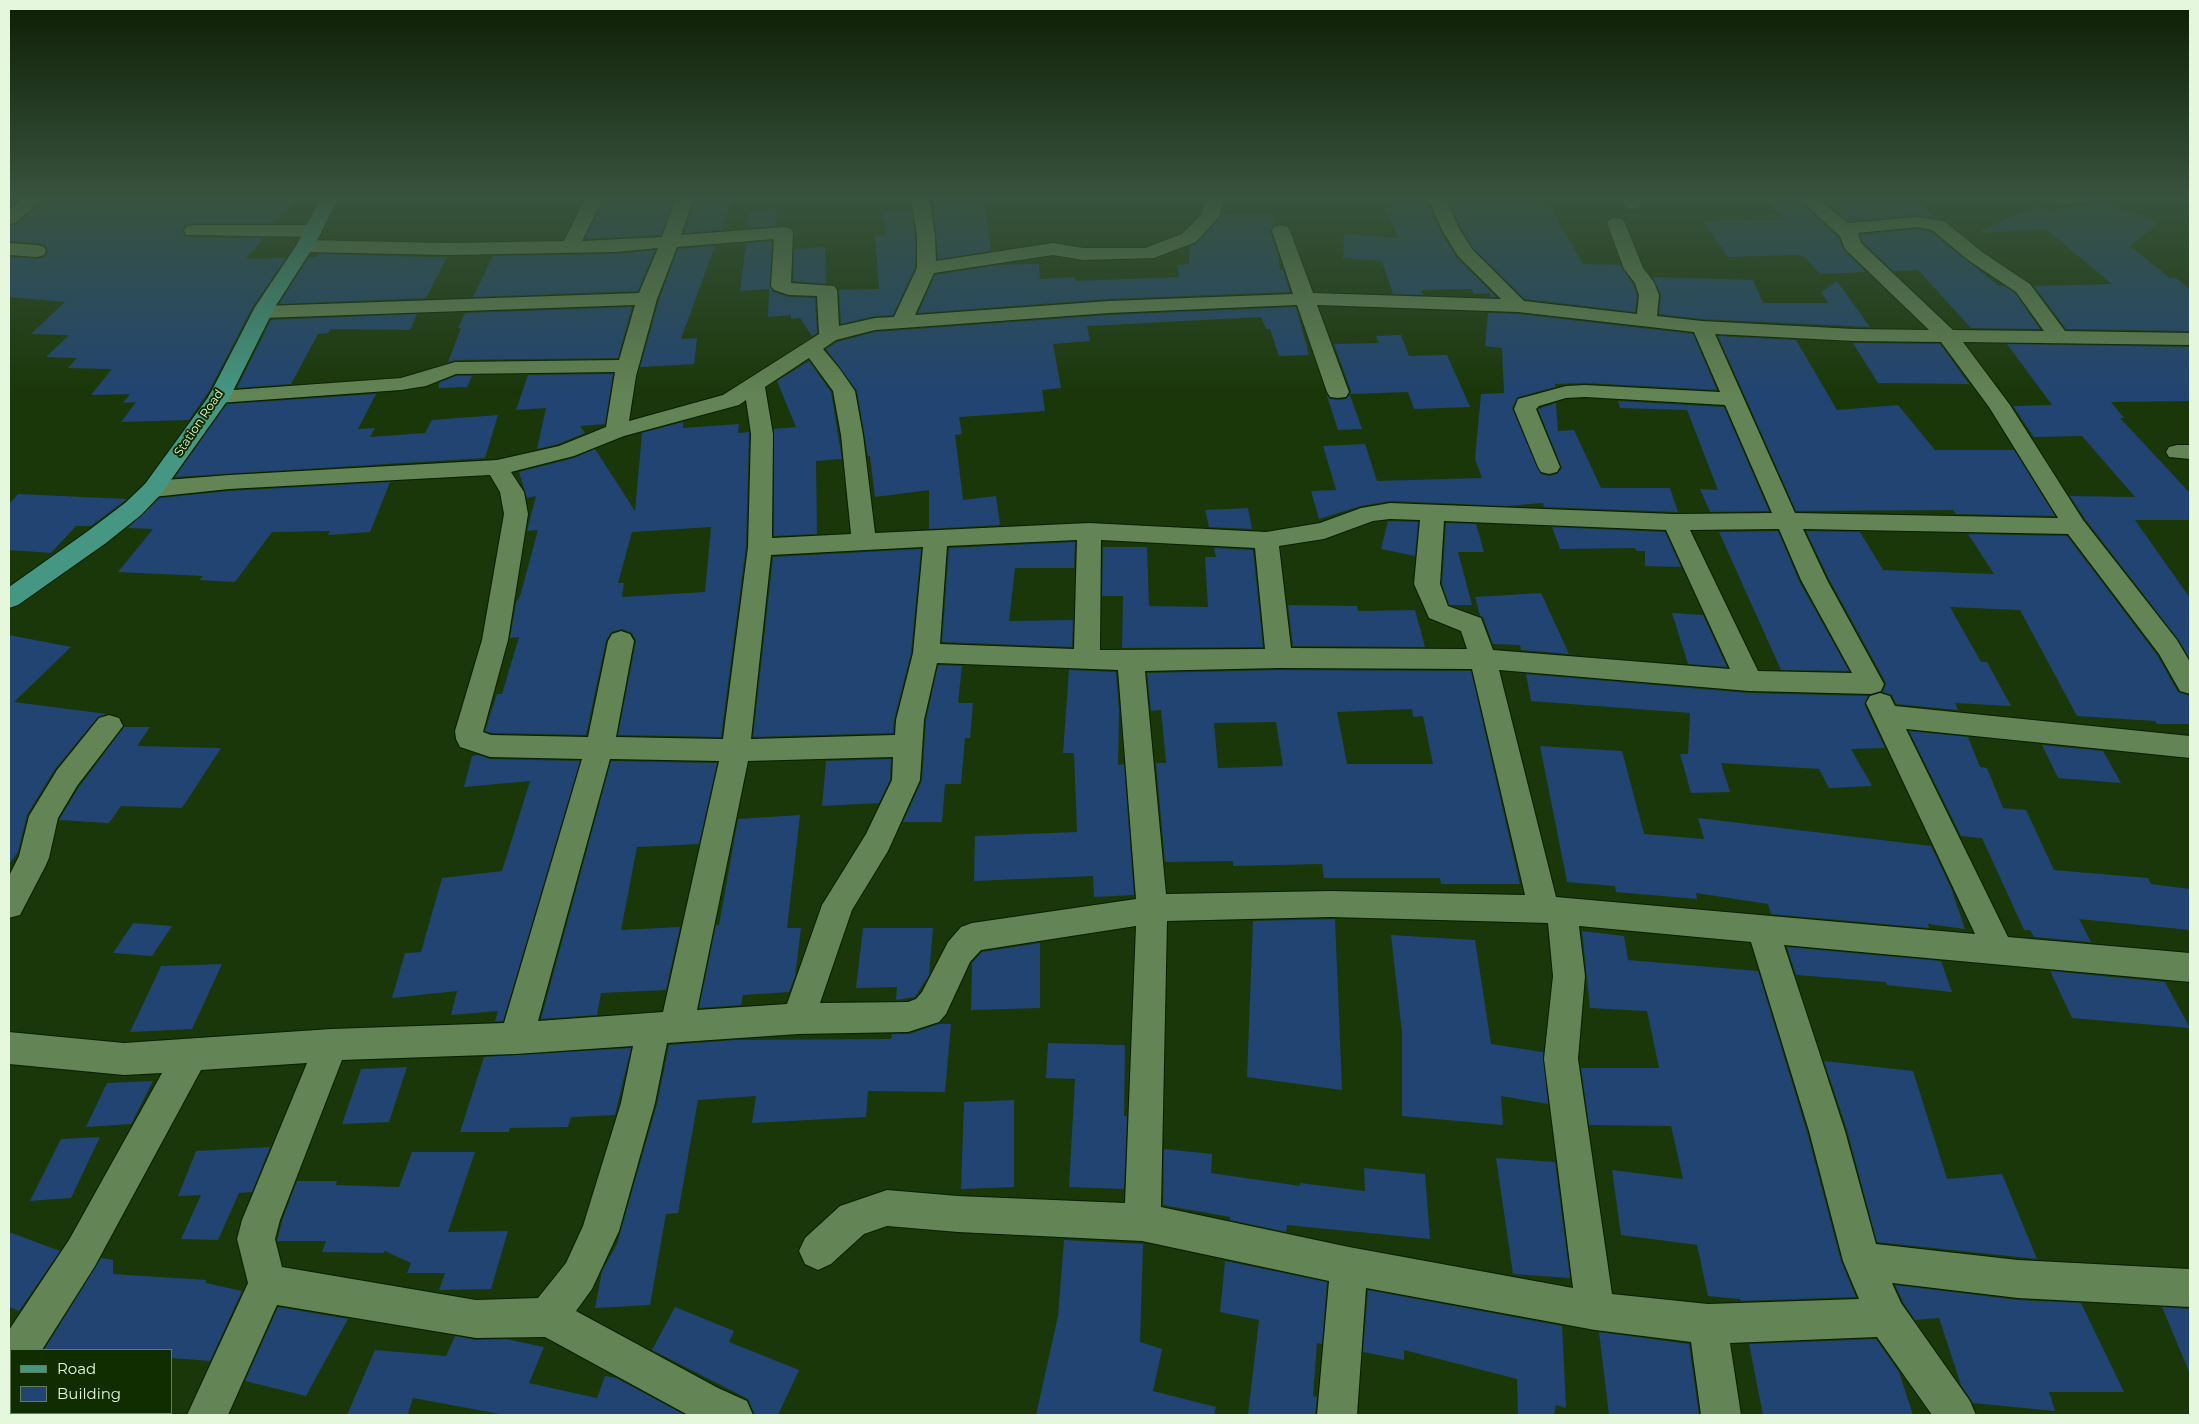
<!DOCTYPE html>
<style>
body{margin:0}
#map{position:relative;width:2199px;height:1424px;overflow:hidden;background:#1a3709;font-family:Montserrat,sans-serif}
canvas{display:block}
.frame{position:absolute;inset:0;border:10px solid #e5f7dd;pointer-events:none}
.legend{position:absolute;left:10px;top:1349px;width:162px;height:65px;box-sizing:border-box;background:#102d00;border:1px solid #657e58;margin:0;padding:6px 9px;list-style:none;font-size:15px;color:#e5f7dd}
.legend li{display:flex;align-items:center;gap:10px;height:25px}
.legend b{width:25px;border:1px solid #657e58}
</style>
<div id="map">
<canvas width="2199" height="1424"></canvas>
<div class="frame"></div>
<ul class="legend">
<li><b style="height:6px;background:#459784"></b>Road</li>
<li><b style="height:14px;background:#214473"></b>Building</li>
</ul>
</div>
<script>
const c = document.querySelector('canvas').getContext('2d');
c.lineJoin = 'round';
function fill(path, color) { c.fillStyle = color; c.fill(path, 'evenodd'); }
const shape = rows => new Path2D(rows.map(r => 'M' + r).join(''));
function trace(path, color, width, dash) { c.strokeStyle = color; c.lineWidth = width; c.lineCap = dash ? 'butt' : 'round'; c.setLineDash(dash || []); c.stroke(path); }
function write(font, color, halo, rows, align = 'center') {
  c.font = font + ' Montserrat,sans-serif'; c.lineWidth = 4; c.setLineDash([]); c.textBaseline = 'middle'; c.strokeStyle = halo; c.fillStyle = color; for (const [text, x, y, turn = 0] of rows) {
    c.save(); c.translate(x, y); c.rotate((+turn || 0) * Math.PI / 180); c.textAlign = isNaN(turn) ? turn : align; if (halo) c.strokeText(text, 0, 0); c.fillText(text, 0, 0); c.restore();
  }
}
fill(shape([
 [50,197,298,198,276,223,193,223,185,225,182,230,186,237,264,238,246,259,286,258,253,306,209,391,189,420,121,422,136,402,123,403,130,394,91,395,112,369,68,368,77,358,46,357,69,335,31,334,65,302,9,297,9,257,38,259,45,257,48,252,46,246,38,243,9,241,9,226,16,224],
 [616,197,674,197,661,235,585,239,605,199],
 [696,197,733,197,721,230,684,233],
 [933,197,984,197,991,251,938,259],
 [1388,197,1425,197,1440,231,1456,257,1496,297,1490,297,1490,293,1474,294,1471,289,1421,290,1423,295,1393,294,1382,261,1343,258,1344,234,1399,238,1385,208,1394,208],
 [1447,197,1536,197,1541,206,1549,205,1583,264,1620,265,1633,284,1637,295,1635,312,1525,299,1473,248,1462,229],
 [1795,197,1838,237,1844,250,1866,272,1820,274,1805,257,1795,255,1728,257,1703,221,1784,219,1765,199],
 [1912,197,1937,218,1917,215,1849,221,1826,203],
 [2095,199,2159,222,2130,246,2170,278,2176,278,2190,289,2190,331,2066,329,2034,286,2112,284,2046,229,1982,233,1982,230,2037,206,2047,211,2091,203],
 [777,209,776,226,747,228,749,211],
 [911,209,915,236,915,268,893,315,875,316,841,324,839,290,879,289,875,236,886,235,883,212],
 [1273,214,1274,225,1270,232,1278,255,1280,270,1283,270,1290,292,1109,299,918,313,935,275,998,265,1039,264,1040,279,1075,277,1075,281,1179,277,1177,265,1189,264,1190,246,1197,243,1222,215],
 [1917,229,1931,232,1999,286,2004,286,2015,293,2040,329,1971,328,1918,270,1893,271,1863,242,1860,235],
 [772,241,770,287,773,292,788,297,815,298,817,333,812,336,800,318,791,319,791,315,768,317,769,289,740,291,746,243],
 [715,246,681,339,697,338,694,364,640,367,659,300,678,249],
 [825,247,826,284,793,281,794,249],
 [655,250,638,291,473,297,493,256,615,254],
 [319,254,427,257,447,257,426,298,279,304,309,257,317,257],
 [1652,277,1753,280,1763,303,1829,303,1821,292,1837,281,1870,327,1702,319,1659,314,1661,294],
 [632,307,618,358,455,360,448,362,461,328,458,328,465,313],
 [1296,307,1309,355,1279,356,1270,329,1266,329,1261,317,1087,326,1090,341,1053,344,1061,388,1042,390,1045,411,959,417,962,434,955,435,963,500,996,496,1000,525,929,529,929,490,875,497,870,456,868,456,857,391,826,349,837,342,875,332,1109,315],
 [1488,313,1518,314,1693,334,1717,390,1585,383,1555,384,1555,387,1518,397,1512,408,1541,474,1549,476,1557,474,1562,468,1538,409,1556,403,1558,431,1574,430,1601,488,1670,488,1678,512,1544,507,1543,503,1506,506,1390,501,1361,506,1319,519,1311,491,1336,490,1323,446,1365,444,1377,481,1482,478,1475,459,1481,394,1504,393,1502,348,1485,346],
 [417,314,410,330,330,329,328,333,318,334,291,384,237,388,271,320],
 [1401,335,1409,356,1447,355,1470,407,1414,409,1408,392,1350,394,1351,391,1334,344,1379,343,1376,336],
 [1718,336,1796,340,1837,410,1898,405,1935,450,2014,450,2055,516,1956,514,1953,510,1796,511],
 [1853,343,1940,344,1969,384,1878,383],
 [2007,344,2190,347,2190,401,2111,402,2124,418,2120,418,2190,493,2190,520,2135,520,2190,598,2190,659,2178,639,2085,519,2070,496,2135,497,2082,436,2034,437,2013,406,2052,405],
 [809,361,831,392,842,459,816,461,817,534,774,536,774,429,796,427,777,381],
 [613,374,605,424,580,426,585,433,558,444,537,449,546,408,516,410,528,375],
 [456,376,472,376,467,387,438,388,440,382],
 [1326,393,1330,399,1338,400,1346,399,1350,395,1362,429,1338,430],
 [376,394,358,429,375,428,370,437,425,433,432,420,498,415,485,458,175,477,227,404],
 [1618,401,1724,407,1769,511,1710,512,1700,489,1718,490,1687,410,1620,408],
 [683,422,683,428,739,424,738,433,749,432,749,434,746,547,721,737,618,735,636,641,632,633,622,629,611,632,606,641,586,735,491,733,485,731,497,694,502,694,519,637,510,638,516,603,520,596,538,530,527,531,536,496,527,498,519,472,574,458,595,449,635,511,642,433],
 [711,527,705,592,622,597,624,583,618,583,632,532],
 [390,482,370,532,328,535,330,531,272,532,235,582,199,580,203,576,118,572,153,529,128,528,160,498,229,491],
 [18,494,127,499,91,526,76,526,51,553,9,550,9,504],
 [1248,508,1252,529,1209,527,1205,510],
 [1388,521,1418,522,1415,556,1381,549],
 [1446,523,1476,524,1484,552,1458,552,1472,605,1449,605,1442,584],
 [1552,527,1665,532,1681,567,1645,566,1645,551,1636,551,1635,548,1560,549],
 [1778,531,1799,581,1849,671,1781,670,1719,532],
 [1806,531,1860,532,1883,570,1994,574,1968,534,2067,536,2157,655,2178,692,2190,696,2190,724,2157,724,2155,721,2077,716,2020,610,1950,607,1981,662,1987,662,2011,706,1955,703,1958,710,1896,704,1892,695,1883,692,1886,683,1829,579],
 [1075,542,1074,568,1015,568,1009,621,1073,620,1072,647,942,642,949,548],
 [1103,547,1147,547,1149,606,1208,607,1205,557,1216,557,1214,548,1253,550,1263,647,1122,648,1123,596,1102,596],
 [921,549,911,653,894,720,893,733,753,737,773,557],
 [1541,593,1569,654,1521,650,1520,645,1493,644,1483,617,1480,616,1475,597],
 [1288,605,1357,606,1358,611,1415,610,1425,647,1293,646],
 [1672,613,1703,615,1727,667,1688,664],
 [9,635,71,647,14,702,107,714,98,717,55,769,27,815,18,852,9,864],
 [938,665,962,666,958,703,973,703,970,738,965,738,961,784,945,784,942,822,903,822,922,780,926,720],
 [1069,670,1116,672,1119,711,1118,765,1124,764,1134,895,1094,897,1093,876,974,881,975,836,1077,832,1074,753,1063,753],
 [1279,670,1471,671,1520,884,1441,884,1440,878,1324,878,1322,864,1233,866,1233,861,1165,862,1156,763,1166,763,1161,710,1151,711,1147,673],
 [1412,709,1413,717,1423,716,1433,764,1347,764,1337,712],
 [1276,722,1283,766,1218,768,1214,723],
 [1526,674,1749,693,1868,696,1864,704,1885,748,1851,749,1872,786,1829,788,1819,769,1721,763,1730,792,1691,793,1680,754,1688,754,1690,713,1531,701],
 [124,727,150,727,137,746,221,748,182,808,121,806,109,823,59,820,79,787],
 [1909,731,1968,737,1980,767,1987,768,2003,808,2026,810,2054,870,2148,878,2151,884,2190,889,2190,930,2079,919,2091,942,2034,937,2030,930,2024,930,1982,838,1961,836],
 [2042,745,2103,751,2121,783,2058,778],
 [1540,746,1622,751,1644,834,1704,839,1698,818,1931,846,1951,888,1965,929,1928,924,1929,928,1771,914,1768,904,1696,893,1697,899,1616,892,1615,886,1567,882],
 [472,756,478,755,490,759,580,761,503,1021,495,1021,498,1011,451,1015,457,991,392,998,405,953,421,952,442,878,502,871,530,781,464,787],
 [891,759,890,780,879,803,822,806,826,761],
 [611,761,717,763,699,844,637,847,621,930,680,927,666,990,601,993,597,1015,541,1019],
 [800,815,787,928,801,928,795,976,789,992,743,995,741,1005,699,1008,716,925,719,925,738,819],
 [1335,919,1342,1090,1247,1077,1253,921],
 [133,923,172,926,152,956,113,953],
 [863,928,933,928,929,975,915,997,896,1000,897,987,856,988],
 [1582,931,1624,936,1628,960,1758,971,1807,1132,1841,1261,1856,1297,1741,1301,1740,1299,1708,1296,1697,1245,1621,1235,1612,1170,1683,1179,1671,1126,1589,1125,1581,1068,1659,1068,1647,1011,1590,1008],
 [1391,935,1475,940,1491,1044,1543,1052,1548,1104,1501,1096,1503,1125,1402,1116,1402,1033],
 [1040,943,1040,1008,971,1010,972,963,982,952],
 [1787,947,1941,961,1952,992,1887,985,1886,982,1796,975],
 [222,964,192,1029,130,1032,161,966],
 [2050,971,2165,982,2190,1028,2072,1018],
 [939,1024,951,1024,945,1092,868,1091,866,1117,752,1123,756,1096,698,1100,678,1213,666,1214,650,1305,595,1308,602,1271,617,1244,657,1104,669,1045,735,1040,891,1039,892,1034,909,1034],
 [1048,1043,1125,1045,1124,1116,1127,1116,1124,1189,1069,1187,1075,1079,1046,1078],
 [631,1048,615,1115,571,1117,568,1127,510,1128,509,1132,460,1132,484,1057],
 [1824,1061,1913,1071,1947,1179,2002,1174,2037,1259,1877,1242,1847,1130],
 [407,1067,389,1122,342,1124,361,1069],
 [153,1081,131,1124,86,1127,107,1083],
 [1014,1100,1014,1187,961,1189,964,1102],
 [100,1137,71,1198,30,1201,61,1139],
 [270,1147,252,1192,239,1193,218,1240,181,1239,201,1195,178,1196,196,1151],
 [1164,1149,1212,1154,1211,1173,1300,1186,1300,1183,1365,1191,1364,1168,1425,1174,1430,1239,1287,1225,1286,1232,1230,1220,1230,1217,1163,1205],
 [412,1152,475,1152,448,1232,508,1231,491,1289,439,1290,445,1273,407,1273,411,1263,385,1251,383,1253,322,1252,326,1241,277,1241,282,1221,297,1181,337,1181,336,1185,399,1187],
 [1496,1158,1555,1162,1570,1278,1513,1274],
 [9,1232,60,1251,19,1311,9,1307],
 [1064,1240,1143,1244,1140,1342,1162,1349,1153,1391,1216,1407,1214,1415,1036,1415,1058,1316],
 [101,1258,113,1260,113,1274,206,1280,206,1283,242,1291,210,1361,171,1358,171,1350,44,1350],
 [1225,1261,1327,1282,1322,1344,1317,1343,1313,1396,1317,1397,1315,1415,1248,1415,1259,1320,1220,1312],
 [1895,1285,2018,1300,2081,1303,2124,1392,2049,1392,2055,1411,1973,1403,1961,1385,1939,1318,1915,1320,1903,1302],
 [1368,1290,1562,1326,1566,1408,1556,1405,1554,1415,1518,1415,1517,1379,1404,1350,1404,1360,1363,1352],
 [278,1307,348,1319,306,1396,245,1381],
 [675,1307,734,1331,729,1342,799,1370,778,1415,755,1415,748,1399,652,1350],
 [2162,1307,2190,1309,2190,1374],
 [1599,1332,1689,1344,1699,1415,1609,1415],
 [455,1336,476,1340,506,1339,544,1347,529,1383,597,1398,605,1376,616,1378,685,1415,505,1415,413,1398,408,1414,347,1415,375,1350,446,1356],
 [1876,1339,1899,1372,1913,1415,1763,1415,1749,1344]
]), '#214473');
const minor = shape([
 [26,197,46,197,15,223,9,224,9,210,26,197],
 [586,197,604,197,582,241,662,237,676,197,694,197,681,235,784,227,791,229,793,233,791,283,834,286,837,290,839,326,875,318,894,317,917,268,917,236,911,197,929,197,935,236,936,261,1053,243,1083,248,1145,248,1182,234,1201,215,1207,197,1225,197,1219,217,1196,242,1154,258,1083,260,1053,255,934,273,915,315,1109,301,1293,294,1272,231,1274,227,1281,225,1288,227,1290,231,1313,293,1501,299,1458,256,1442,230,1427,197,1445,197,1460,230,1472,249,1524,301,1637,314,1639,295,1635,283,1624,269,1607,223,1610,219,1616,218,1622,219,1625,223,1643,268,1654,282,1659,295,1657,316,1702,321,1854,329,1929,330,1845,249,1840,236,1797,197,1816,197,1848,223,1917,217,1944,221,1982,252,2030,284,2065,331,2190,333,2190,345,1963,342,2010,405,2083,520,2177,640,2190,662,2190,694,2180,691,2159,654,2068,534,1803,529,1827,580,1884,684,1881,691,1871,694,1749,691,1499,670,1556,897,1975,934,1866,703,1870,696,1880,693,1890,696,1895,706,2190,736,2190,758,1906,729,2008,937,2190,953,2190,982,1784,945,1845,1131,1876,1244,2018,1260,2190,1269,2190,1307,2018,1298,1892,1283,1901,1303,1970,1401,1976,1415,1932,1415,1877,1337,1730,1343,1741,1415,1701,1415,1691,1342,1595,1330,1366,1288,1357,1415,1317,1415,1329,1281,1142,1241,958,1232,887,1226,864,1234,831,1264,818,1270,805,1264,799,1251,805,1238,840,1206,887,1190,958,1196,1125,1203,1136,926,981,950,970,962,946,1014,939,1022,908,1032,798,1034,667,1043,655,1103,619,1231,592,1289,576,1311,718,1388,747,1401,753,1415,688,1415,545,1337,476,1338,277,1305,228,1415,187,1415,248,1283,237,1239,242,1220,307,1063,201,1070,95,1266,42,1350,11,1350,11,1367,9,1366,9,1330,69,1240,162,1073,124,1075,9,1064,9,1032,124,1043,331,1029,504,1023,582,759,490,757,460,747,456,739,455,731,482,640,504,514,500,492,490,475,229,489,153,497,145,494,141,489,145,484,153,481,229,475,497,460,559,446,606,427,615,372,456,374,426,386,401,390,219,403,211,402,208,397,211,392,219,391,401,378,455,362,619,360,635,305,263,318,256,316,253,312,256,308,263,306,639,293,658,248,615,252,448,255,305,252,298,250,296,246,298,242,305,240,448,243,564,241,586,197],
 [1917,227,1932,230,1968,260,2016,292,2044,331,1953,330,1861,243,1858,233,1917,227],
 [774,239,771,286,774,290,789,295,817,296,819,334,723,395,629,421,636,376,657,299,677,247,774,239],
 [1297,305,1327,392,1330,397,1338,398,1346,397,1349,392,1317,305,1518,312,1694,332,1720,392,1585,385,1566,386,1518,399,1514,409,1538,467,1541,472,1549,474,1557,472,1560,467,1536,409,1539,406,1566,398,1585,397,1725,405,1772,513,1674,514,1390,503,1361,508,1320,523,1266,532,1089,523,875,533,863,435,855,391,839,368,823,349,836,340,875,330,1109,313,1297,305],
 [1715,334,1854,341,1941,342,1989,407,2058,518,1795,513,1715,334],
 [809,358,833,391,841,435,851,534,772,538,773,434,765,387,809,358],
 [746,400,751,434,748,547,723,739,616,737,634,641,630,634,621,631,612,634,608,641,588,737,491,735,483,732,508,640,528,514,524,492,511,472,574,456,624,436,739,405,746,400],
 [1390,519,1420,520,1414,584,1429,618,1461,631,1467,649,1291,648,1279,546,1324,539,1373,521,1390,519],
 [1444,521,1666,530,1730,669,1493,650,1481,618,1448,606,1440,584,1444,521],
 [1779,529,1801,580,1852,673,1758,671,1690,530,1779,529],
 [1077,540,1074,649,940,644,947,546,1077,540],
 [1101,540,1255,548,1265,649,1100,650,1101,540],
 [923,547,913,653,896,720,895,735,751,739,771,555,923,547],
 [937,663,1118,670,1136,899,972,923,961,927,948,942,922,992,916,999,908,1002,820,1003,852,910,888,851,920,780,924,720,937,663],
 [1279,668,1472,669,1525,895,1331,891,1166,894,1145,671,1279,668],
 [893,757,892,780,866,834,822,905,787,1004,697,1010,748,761,893,757],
 [610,759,719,761,663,1012,538,1021,610,759],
 [1331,917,1548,923,1553,976,1544,1059,1573,1288,1349,1247,1161,1207,1167,921,1331,917],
 [1579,926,1751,942,1809,1131,1843,1261,1859,1299,1708,1304,1612,1294,1578,1059,1585,976,1579,926],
 [633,1046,621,1103,583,1226,566,1263,538,1298,476,1300,282,1267,275,1239,280,1220,342,1060,516,1054,633,1046],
 [1620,197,1638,197,1641,204,1638,208,1632,209,1626,208,1620,197],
 [2048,197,2094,197,2091,201,2069,204,2051,201,2048,197],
 [193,225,313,225,320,227,322,231,320,235,313,237,186,235,184,231,186,227,193,225],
 [9,243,37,245,44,247,46,251,44,255,37,257,9,255,9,243],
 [2177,445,2190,445,2190,459,2169,457,2166,452,2169,447,2177,445],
 [109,715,119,718,123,726,77,786,58,818,49,858,45,867,20,915,9,918,9,876,19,856,29,816,57,770,99,718,109,715]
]);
const major = shape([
 [321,197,339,197,314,246,275,307,230,397,161,494,141,515,106,543,18,605,9,608,9,587,88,531,125,503,145,484,209,396,255,307,296,246,321,197]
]);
trace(minor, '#071d00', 2);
trace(major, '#071d00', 2);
fill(minor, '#638454');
fill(major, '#459784');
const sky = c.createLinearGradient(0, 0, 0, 396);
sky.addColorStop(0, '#0e1e05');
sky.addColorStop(0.5, '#38533e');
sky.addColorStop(1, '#38533e00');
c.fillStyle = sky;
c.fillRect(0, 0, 2199, 396);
write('12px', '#e5f7dd', '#102d00', [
 ["Station Road",199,423,-56]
]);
</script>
